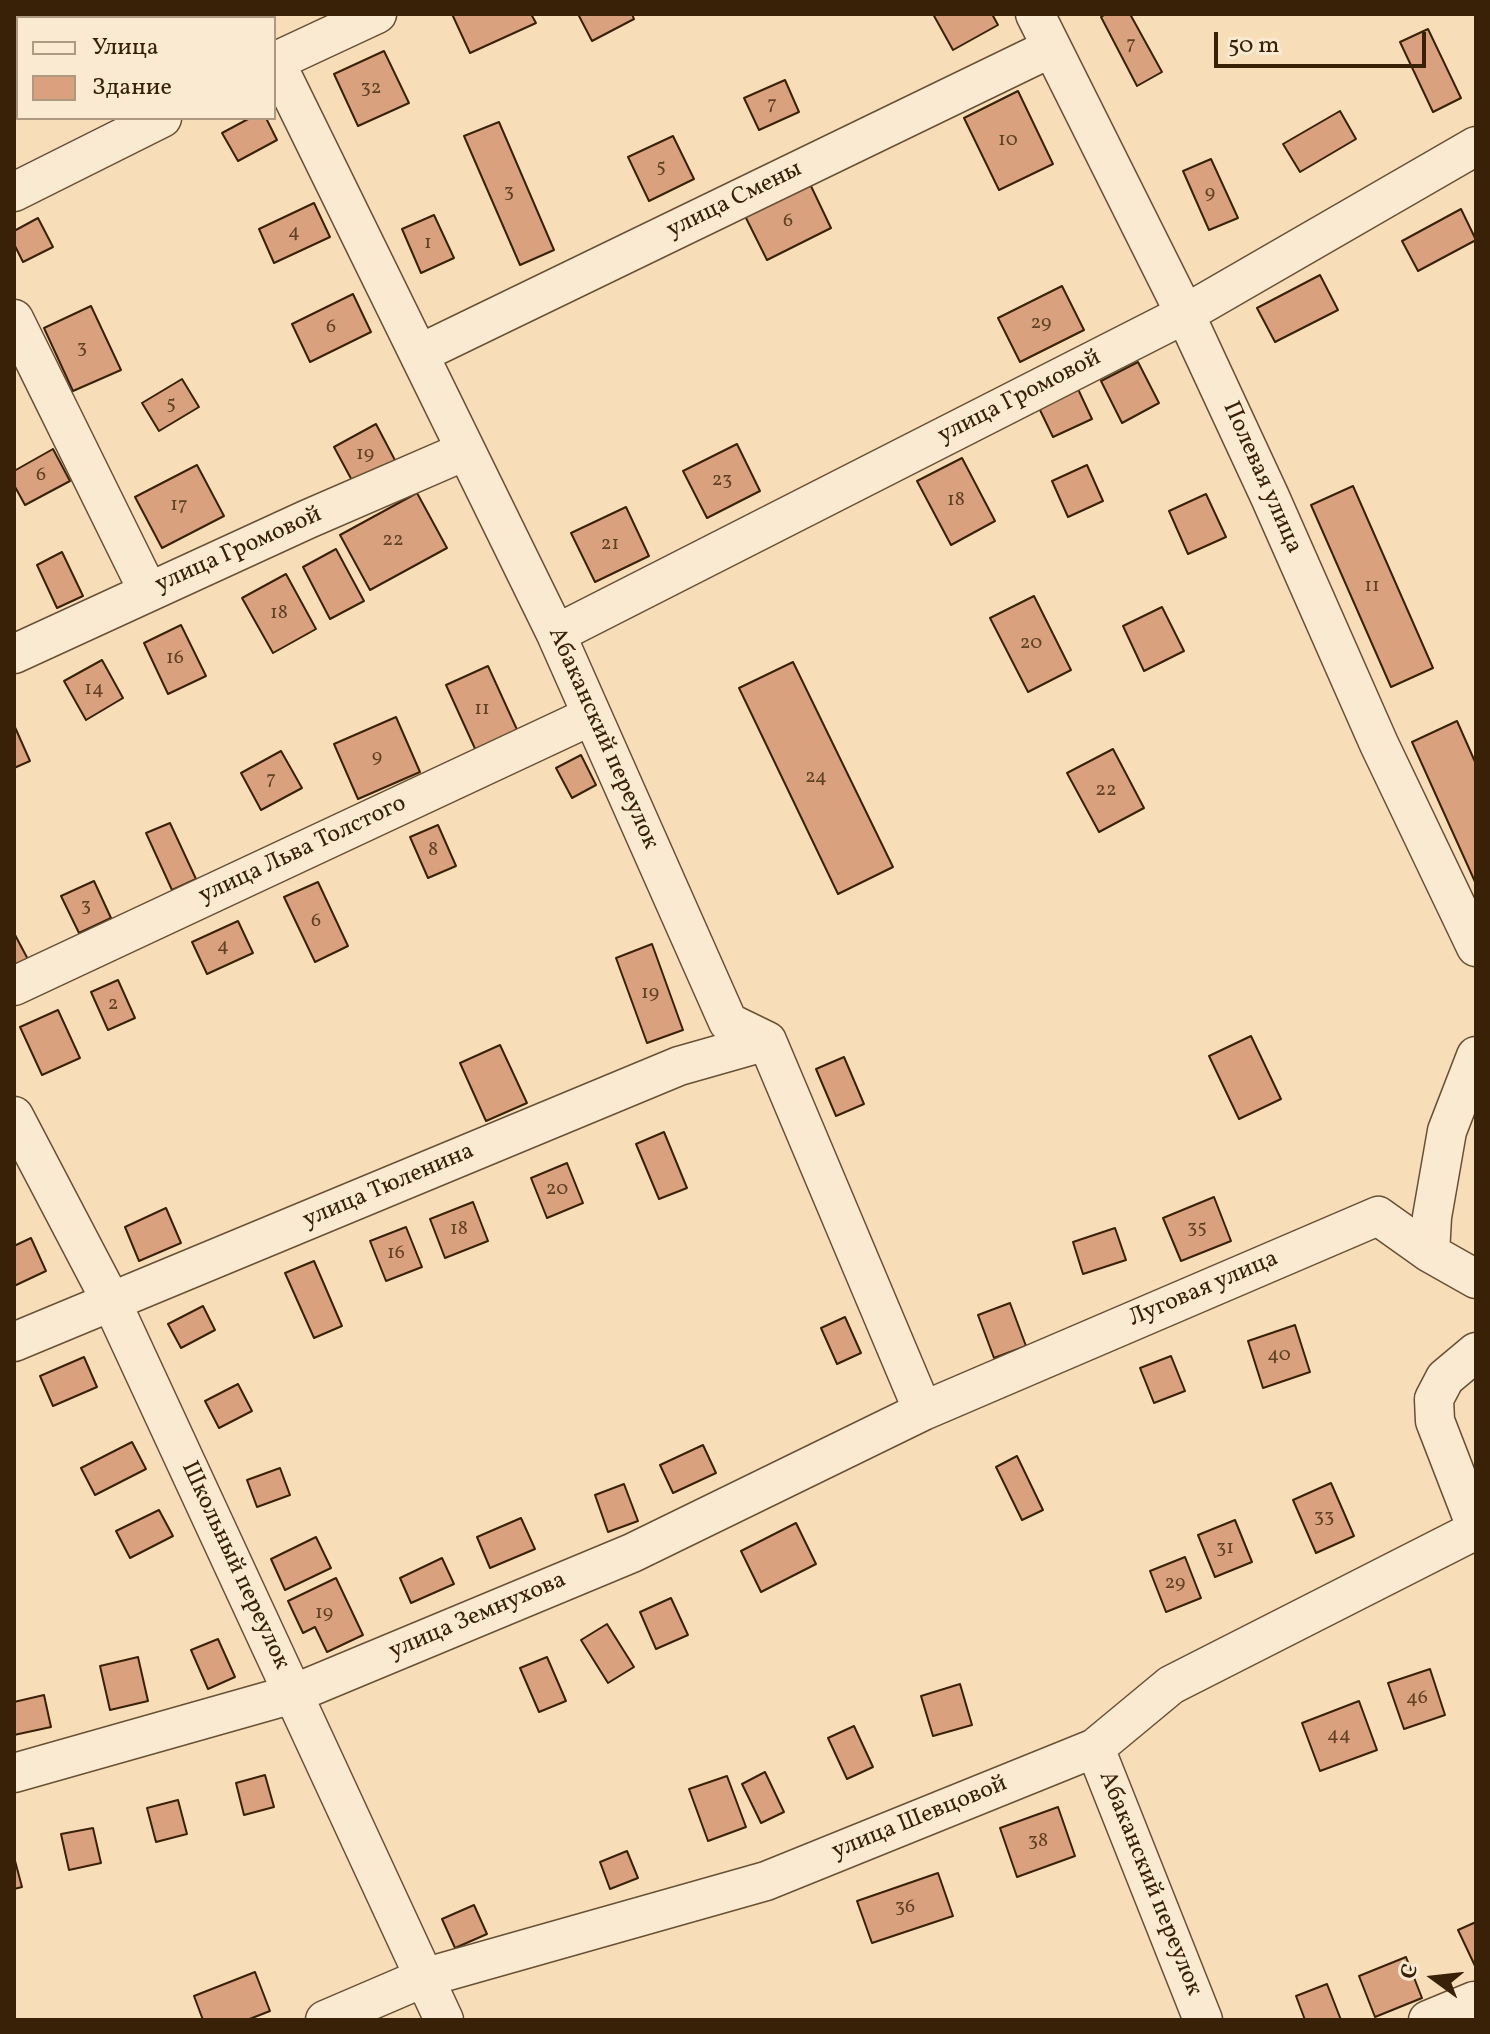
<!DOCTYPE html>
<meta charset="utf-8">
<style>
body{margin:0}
#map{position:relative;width:1490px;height:2034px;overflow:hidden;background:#f7deb9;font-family:Vollkorn,serif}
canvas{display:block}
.frame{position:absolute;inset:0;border:16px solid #392107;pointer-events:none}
.legend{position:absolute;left:16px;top:16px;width:260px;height:104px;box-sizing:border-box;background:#faead2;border:2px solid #ad9a81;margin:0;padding:10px 14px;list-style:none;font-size:24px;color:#392107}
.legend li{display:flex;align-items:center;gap:16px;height:40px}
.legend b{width:40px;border:2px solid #ad9a81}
.north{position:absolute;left:1394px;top:1938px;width:80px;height:80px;-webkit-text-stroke:6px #faead2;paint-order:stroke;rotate:285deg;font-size:22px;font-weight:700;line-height:32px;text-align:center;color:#392107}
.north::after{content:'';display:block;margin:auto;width:28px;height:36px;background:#392107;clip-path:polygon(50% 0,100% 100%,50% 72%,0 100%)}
.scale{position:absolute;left:1214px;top:32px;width:212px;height:36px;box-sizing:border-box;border:4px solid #392107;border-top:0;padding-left:10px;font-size:24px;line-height:28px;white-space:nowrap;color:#392107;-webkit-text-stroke:6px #faead2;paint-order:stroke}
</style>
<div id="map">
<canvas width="1490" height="2034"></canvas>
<div class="frame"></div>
<ul class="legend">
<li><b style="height:10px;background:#faead2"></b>Улица</li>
<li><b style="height:22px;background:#d9a17d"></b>Здание</li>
</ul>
<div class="north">С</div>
<div class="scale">50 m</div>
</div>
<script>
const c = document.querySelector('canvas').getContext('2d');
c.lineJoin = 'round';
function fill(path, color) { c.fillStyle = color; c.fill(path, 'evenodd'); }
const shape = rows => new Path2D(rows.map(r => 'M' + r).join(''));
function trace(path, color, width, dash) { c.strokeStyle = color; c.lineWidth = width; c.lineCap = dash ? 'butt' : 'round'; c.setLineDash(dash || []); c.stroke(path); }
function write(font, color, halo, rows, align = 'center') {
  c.font = font + ' Vollkorn,serif'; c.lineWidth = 6; c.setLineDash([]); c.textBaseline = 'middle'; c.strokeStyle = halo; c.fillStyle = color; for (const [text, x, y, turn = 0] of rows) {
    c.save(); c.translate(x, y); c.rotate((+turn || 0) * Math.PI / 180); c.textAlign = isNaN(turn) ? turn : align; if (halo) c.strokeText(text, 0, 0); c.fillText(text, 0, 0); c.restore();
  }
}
const building = shape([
 [178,14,220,14,221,18,179,18,178,14],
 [452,14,531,14,536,23,470,53,452,14],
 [578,14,632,14,634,19,592,41,578,14],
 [933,14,992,14,998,25,953,50,933,14],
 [1106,14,1130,14,1162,72,1137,86,1101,17,1106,14],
 [1428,29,1461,98,1433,112,1400,42,1428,29],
 [384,51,409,103,358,126,334,74,384,51],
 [785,80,799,112,759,130,744,98,785,80],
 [1018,91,1053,164,999,190,964,118,1018,91],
 [1340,111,1356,139,1300,172,1283,144,1340,111],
 [250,118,266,118,277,140,238,161,222,133,250,118],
 [499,122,554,250,520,265,464,136,499,122],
 [673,136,694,179,649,201,628,157,673,136],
 [1211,159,1238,218,1209,230,1183,171,1211,159],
 [810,184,831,228,767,260,745,216,810,184],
 [314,203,330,237,274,263,259,229,314,203],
 [1461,209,1476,240,1418,271,1402,241,1461,209],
 [434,215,454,258,421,273,402,229,434,215],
 [38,218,53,247,23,262,14,244,14,231,38,218],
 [1320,275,1338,310,1275,342,1257,308,1320,275],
 [1062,286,1084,330,1020,362,998,318,1062,286],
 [353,294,371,332,310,362,292,324,353,294],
 [91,306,121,370,73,391,44,328,91,306],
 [1138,362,1159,403,1122,423,1101,381,1138,362],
 [182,379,199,407,159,431,142,403,182,379],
 [1078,389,1092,419,1053,437,1039,408,1078,389],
 [376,424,397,464,355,486,334,447,376,424],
 [737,444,760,491,707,518,683,471,737,444],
 [53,449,70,481,25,505,14,485,14,471,53,449],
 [962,458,995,521,951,545,917,481,962,458],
 [197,465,224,516,162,548,135,497,197,465],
 [1087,465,1103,501,1068,517,1052,481,1087,465],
 [1353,486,1433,668,1391,687,1311,505,1353,486],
 [417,493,447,548,370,590,340,535,417,493],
 [1206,494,1226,537,1188,554,1169,511,1206,494],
 [626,507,649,556,595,582,571,533,626,507],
 [336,549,364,601,330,619,303,567,336,549],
 [62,552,83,596,57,608,37,565,62,552],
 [286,574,316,629,273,653,242,598,286,574],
 [1034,596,1071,670,1028,692,990,618,1034,596],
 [1162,607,1184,651,1144,671,1123,626,1162,607],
 [181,625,206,676,168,694,144,643,181,625],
 [102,660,123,698,86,720,64,681,102,660],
 [793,662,893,867,838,894,739,688,793,662],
 [488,666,519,734,477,753,446,685,488,666],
 [396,717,420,772,358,799,334,744,396,717],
 [1457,721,1476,764,1476,884,1412,742,1457,721],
 [14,725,30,761,14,768,14,725],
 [1113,749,1144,808,1099,832,1067,773,1113,749],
 [281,751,302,788,261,810,241,773,281,751],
 [581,755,596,785,572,798,556,768,581,755],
 [170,823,196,879,172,890,146,833,170,823],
 [438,825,456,866,428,878,410,837,438,825],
 [94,881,111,918,79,933,61,896,94,881],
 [318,882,348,946,315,962,284,897,318,882],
 [238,921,253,953,207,974,192,942,238,921],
 [14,933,31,965,14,974,14,933],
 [652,944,683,1030,647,1043,616,958,652,944],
 [118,980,135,1018,108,1030,91,992,118,980],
 [58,1010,80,1058,42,1075,20,1027,58,1010],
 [1251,1036,1281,1099,1239,1119,1209,1056,1251,1036],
 [500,1045,527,1103,486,1121,460,1063,500,1045],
 [844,1057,864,1104,836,1116,816,1069,844,1057],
 [664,1132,687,1188,659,1199,636,1144,664,1132],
 [567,1163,583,1203,547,1218,531,1178,567,1163],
 [1214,1197,1231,1241,1181,1261,1163,1218,1214,1197],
 [473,1202,488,1241,445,1258,430,1219,473,1202],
 [166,1208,181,1243,139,1261,125,1227,166,1208],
 [406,1227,422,1267,386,1281,370,1241,406,1227],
 [1115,1228,1126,1260,1083,1274,1073,1242,1115,1228],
 [31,1238,46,1271,14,1286,14,1246,31,1238],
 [314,1261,342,1326,314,1338,285,1273,314,1261],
 [1010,1303,1026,1346,994,1358,978,1315,1010,1303],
 [203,1306,215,1330,181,1348,168,1324,203,1306],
 [845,1317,861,1353,837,1364,821,1328,845,1317],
 [1295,1325,1310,1372,1263,1388,1248,1341,1295,1325],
 [1171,1356,1185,1391,1154,1403,1140,1368,1171,1356],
 [84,1357,97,1387,53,1406,40,1376,84,1357],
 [238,1384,252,1411,219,1428,205,1401,238,1384],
 [132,1442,146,1469,95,1495,81,1468,132,1442],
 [703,1445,716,1473,673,1493,660,1465,703,1445],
 [1017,1456,1043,1510,1022,1520,996,1467,1017,1456],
 [280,1468,290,1495,257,1507,247,1480,280,1468],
 [1331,1483,1354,1536,1316,1553,1293,1500,1331,1483],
 [624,1484,638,1521,608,1532,595,1495,624,1484],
 [159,1510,173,1536,130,1558,116,1531,159,1510],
 [521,1518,535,1549,490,1568,477,1537,521,1518],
 [1235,1520,1252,1562,1215,1577,1198,1535,1235,1520],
 [796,1523,816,1564,761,1592,741,1551,796,1523],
 [316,1537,331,1568,285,1590,271,1559,316,1537],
 [1185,1557,1201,1598,1166,1612,1150,1571,1185,1557],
 [442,1558,454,1584,411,1603,400,1578,442,1558],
 [336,1578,363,1635,327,1652,315,1627,303,1633,288,1601,336,1578],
 [671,1598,688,1635,656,1649,640,1612,671,1598],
 [607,1624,634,1667,608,1683,581,1640,607,1624],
 [218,1639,235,1677,208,1689,191,1650,218,1639],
 [138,1657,148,1701,110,1710,100,1666,138,1657],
 [547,1657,566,1701,539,1712,520,1668,547,1657],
 [1430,1669,1445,1715,1404,1729,1388,1683,1430,1669],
 [960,1684,972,1725,933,1736,921,1696,960,1684],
 [44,1695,51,1727,14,1735,14,1702,44,1695],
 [1359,1701,1377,1750,1320,1771,1302,1723,1359,1701],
 [854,1726,873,1767,847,1779,828,1738,854,1726],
 [765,1772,784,1812,761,1823,742,1784,765,1772],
 [265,1775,274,1807,244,1815,236,1783,265,1775],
 [727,1776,746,1827,708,1841,689,1789,727,1776],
 [178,1800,187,1834,156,1842,147,1808,178,1800],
 [1058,1807,1075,1856,1017,1877,1000,1828,1058,1807],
 [93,1828,101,1863,69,1870,61,1834,93,1828],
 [627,1851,638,1878,610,1889,600,1862,627,1851],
 [14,1857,22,1887,14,1889,14,1857],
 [938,1873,953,1916,872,1943,857,1901,938,1873],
 [474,1905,487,1934,455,1948,442,1919,474,1905],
 [1476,1922,1476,1968,1458,1930,1476,1922],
 [1406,1957,1422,1998,1375,2017,1359,1976,1406,1957],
 [255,1972,270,2011,247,2020,203,2020,194,1996,255,1972],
 [1327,1984,1341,2020,1305,2020,1296,1996,1327,1984]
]);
fill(building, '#d9a17d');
trace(building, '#392107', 2);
const minor = shape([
 [252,14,254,18],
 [1035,14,1185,314,1270,497,1379,744,1476,947],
 [274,59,556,634,728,1022,767,1041,923,1411],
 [274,62,377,14],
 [14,192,162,118],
 [14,319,148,591],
 [419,354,1051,48],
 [556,634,1185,314,1476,146],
 [14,654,308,519,465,451],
 [14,986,591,716],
 [14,1116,112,1303,444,2020],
 [1430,1253,1432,1217,1447,1131,1476,1056],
 [14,1342,679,1066,767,1041],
 [1476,1352,1445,1378,1434,1399,1435,1421,1476,1527],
 [1095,1748,1203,2020],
 [14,1773,293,1694,632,1553,923,1411,1378,1216,1430,1253,1476,1279],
 [325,2020,423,1978,766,1881,1095,1748,1171,1685,1476,1530],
 [1428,2020,1474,2001]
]);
trace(minor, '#685034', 41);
trace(minor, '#faead2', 38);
write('20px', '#614124', null, [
 ["7",1131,45],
 ["32",371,89],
 ["7",772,105],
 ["10",1008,141],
 ["5",661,168],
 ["3",509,193],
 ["9",1210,194],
 ["6",788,222],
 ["4",294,233],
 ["1",428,244],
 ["29",1041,324],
 ["6",331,328],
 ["3",82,349],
 ["5",171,405],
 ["19",365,455],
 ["6",41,476],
 ["23",722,481],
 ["18",956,501],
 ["17",179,506],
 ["22",393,541],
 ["21",610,545],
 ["11",1372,587],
 ["18",279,614],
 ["20",1031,644],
 ["16",175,659],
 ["14",94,690],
 ["11",482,710],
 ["9",377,758],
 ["24",816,778],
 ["7",271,780],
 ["22",1106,791],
 ["8",433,851],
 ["3",86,907],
 ["6",316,922],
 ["4",223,947],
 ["19",650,994],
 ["2",113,1005],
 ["20",557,1190],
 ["35",1197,1229],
 ["18",459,1230],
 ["16",396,1254],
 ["40",1279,1356],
 ["33",1324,1518],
 ["31",1225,1549],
 ["29",1175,1584],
 ["19",324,1614],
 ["46",1417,1699],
 ["44",1339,1736],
 ["38",1038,1842],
 ["36",905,1908]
]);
write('24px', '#392107', '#faead2', [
 ["улица Смены",735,201,-26],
 ["улица Громовой",1020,398,-27],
 ["Полевая улица",1261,478,66],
 ["улица Громовой",239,551,-24],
 ["Абаканский переулок",602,739,66],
 ["улица Льва Толстого",303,851,-25],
 ["улица Тюленина",389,1187,-23],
 ["Луговая улица",1204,1290,-23],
 ["Школьный переулок",234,1566,65],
 ["улица Земнухова",478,1617,-23],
 ["улица Шевцовой",920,1819,-22],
 ["Абаканский переулок",1149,1884,68]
]);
</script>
